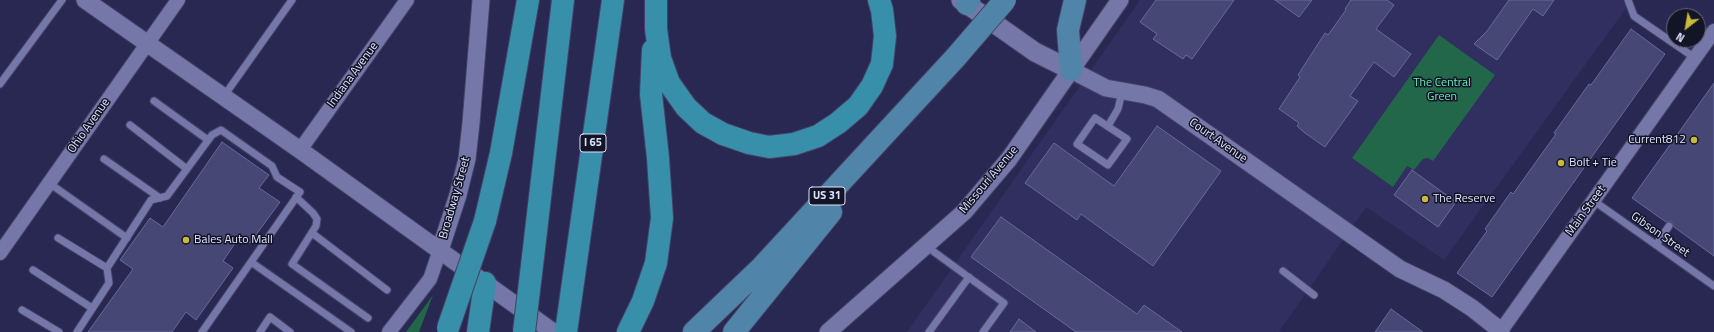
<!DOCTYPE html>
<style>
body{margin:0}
#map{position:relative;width:1714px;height:332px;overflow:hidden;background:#292852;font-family:"Titillium Web",sans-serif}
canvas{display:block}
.north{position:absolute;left:1666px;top:8px;width:40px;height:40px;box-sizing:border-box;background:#141427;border:1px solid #66667d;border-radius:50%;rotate:211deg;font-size:11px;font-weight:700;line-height:16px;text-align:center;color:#e0e2fd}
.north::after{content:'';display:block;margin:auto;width:14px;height:18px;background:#cbba39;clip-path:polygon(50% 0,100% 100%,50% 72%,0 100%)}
</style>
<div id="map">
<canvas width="1714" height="332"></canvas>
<div class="north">N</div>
</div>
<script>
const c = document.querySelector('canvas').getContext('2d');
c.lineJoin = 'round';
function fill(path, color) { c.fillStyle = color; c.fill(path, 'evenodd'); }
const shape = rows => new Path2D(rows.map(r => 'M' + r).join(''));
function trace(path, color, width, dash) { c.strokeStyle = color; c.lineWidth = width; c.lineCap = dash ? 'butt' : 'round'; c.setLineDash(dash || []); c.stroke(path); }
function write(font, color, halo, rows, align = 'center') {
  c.font = font + ' "Titillium Web",sans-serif'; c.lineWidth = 3; c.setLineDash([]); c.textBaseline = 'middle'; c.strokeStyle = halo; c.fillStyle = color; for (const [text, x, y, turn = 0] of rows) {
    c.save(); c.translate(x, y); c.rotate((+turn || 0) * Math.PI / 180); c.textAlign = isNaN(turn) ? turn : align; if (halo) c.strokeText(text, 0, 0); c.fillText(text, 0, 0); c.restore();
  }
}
fill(shape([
 [1140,0,1632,0,1444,260,1366,207,1279,332,907,332]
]), '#302f60');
fill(shape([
 [1439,35,1495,75,1433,161,1428,158,1423,159,1414,170,1407,166,1393,187,1352,158],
 [433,295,419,332,406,332]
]), '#226749');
const building = shape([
 [1156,0,1234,0,1192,59,1186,55,1183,59,1153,39,1157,34,1140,22,1156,0],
 [1275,0,1312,0,1299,17,1275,0],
 [1351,0,1387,0,1394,5,1376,29,1411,54,1394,77,1374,62,1350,96,1358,101,1325,147,1305,133,1297,126,1299,123,1279,109,1300,77,1298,75,1325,33,1328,35,1346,10,1345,9,1351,0],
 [1509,0,1554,0,1543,16,1533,9,1497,60,1474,44,1487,31,1509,0],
 [1631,29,1665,54,1492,297,1457,273,1487,231,1485,229,1511,192,1513,194,1556,134,1554,133,1589,84,1591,85,1631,29],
 [1714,83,1714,256,1674,227,1672,222,1666,222,1632,198,1714,83],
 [1157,126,1221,171,1153,266,1081,214,1077,220,1025,183,1054,143,1114,186,1157,126],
 [222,142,269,175,259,188,280,202,250,243,240,236,223,261,233,268,196,320,186,312,172,332,88,332,133,269,120,260,150,218,163,227,222,142],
 [1412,170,1456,202,1438,227,1394,195,1412,170],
 [1001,217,1137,314,1144,305,1182,332,1076,332,971,257,1001,217],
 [1391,309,1423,332,1375,332,1391,309],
 [1019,319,1036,332,1010,332,1019,319]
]);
fill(building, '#464774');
trace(building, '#676998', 1);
const service = shape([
 [1628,0,1634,16,1695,58],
 [0,84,62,0],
 [224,96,292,0],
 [154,101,208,140],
 [1095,118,1127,139,1108,165,1077,144,1095,118],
 [130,125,187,169],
 [1108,126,1118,109,1122,92],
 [104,159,160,198],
 [49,183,127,238],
 [296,197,313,213,317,219,316,226,292,264,368,318],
 [1594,201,1714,286],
 [312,233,387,290],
 [58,238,107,268],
 [1656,245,1669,226],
 [926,246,1004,303,983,332],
 [251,262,351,332],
 [33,270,92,308],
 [1283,271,1314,295],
 [22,310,59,332],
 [77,332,109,283,107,268,151,200,167,196,212,135,221,130,272,166,277,177,300,192,202,332],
 [260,332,270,317,290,332],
 [929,332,969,277]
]);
const minor = shape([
 [300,150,407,0],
 [0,253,178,0],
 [389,332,430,279,440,250],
 [1500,332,1714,31]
]);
const tertiary = shape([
 [85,0,300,150,553,332],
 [1071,70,1106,88,1145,95,1158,99,1400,269,1444,290,1472,308,1501,331],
 [440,250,458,195,467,159,471,123,481,0],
 [828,332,964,212,1009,159,1120,0]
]);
const secondary = shape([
 [961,0,1035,52,1071,70]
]);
const primary = shape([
 [967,4,969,0],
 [1071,70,1068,30,1075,0],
 [694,332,761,268,956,57],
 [734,332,831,212]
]);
const motorway = shape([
 [656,0,656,29,660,58,669,83,686,107,703,123,723,134,749,143,769,147,794,144,818,136,838,123,858,106,872,86,882,64,885,36,882,10,879,0],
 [485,221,501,153,528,0],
 [533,257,563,0],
 [478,332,485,283],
 [566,332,613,0],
 [628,332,643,301,656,263,662,218,658,158,651,94,653,50]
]);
trace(service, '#444266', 9);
trace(minor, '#444266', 16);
trace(tertiary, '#444266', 19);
trace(secondary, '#444266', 21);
trace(primary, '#444266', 24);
trace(motorway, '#444266', 24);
trace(service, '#7477a7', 7);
trace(minor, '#7477a7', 14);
trace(tertiary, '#7477a7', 17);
trace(secondary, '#7477a7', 19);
trace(primary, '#5085a9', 22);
trace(motorway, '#388faa', 22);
const primaryBridge = shape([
 [956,57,1005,0]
]);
const motorwayBridge = shape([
 [448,328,485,221],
 [524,332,533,257]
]);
trace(primaryBridge, '#444266', 24, []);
trace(motorwayBridge, '#444266', 24, []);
trace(primaryBridge, '#5085a9', 22);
trace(motorwayBridge, '#388faa', 22);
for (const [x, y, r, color] of [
 [1694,140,4,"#cbba39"],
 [1561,163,4,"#cbba39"],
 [1425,199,4,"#cbba39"],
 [186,240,4,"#cbba39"]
]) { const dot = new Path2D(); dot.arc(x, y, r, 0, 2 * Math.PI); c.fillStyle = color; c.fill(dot); trace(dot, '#141427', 1.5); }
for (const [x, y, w] of [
 [593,143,26],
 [827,196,36]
]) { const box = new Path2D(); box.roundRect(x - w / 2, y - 9, w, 18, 3); c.fillStyle = '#141427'; c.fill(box); trace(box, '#e0e2fd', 1); }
write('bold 11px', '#e0e2fd', null, [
 ["I 65",593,143],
 ["US 31",827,196]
]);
write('12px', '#e0e2fd', '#141427', [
 ["Indiana Avenue",353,75,-54],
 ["Ohio Avenue",89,126,-55],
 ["Court Avenue",1218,141,35],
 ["Missouri Avenue",989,180,-50],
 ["Broadway Street",455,198,-74],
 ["Main Street",1586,211,-54],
 ["Gibson Street",1660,235,35]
]);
write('12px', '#5ef4b3', '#141427', [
 ["The Central",1442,83],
 ["Green",1442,97]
]);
write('12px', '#e0e2fd', '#141427', [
 ["Current812",1686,140,"right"],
 ["Bolt + Tie",1569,163],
 ["The Reserve",1433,199],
 ["Bales Auto Mall",194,240]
], 'left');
</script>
